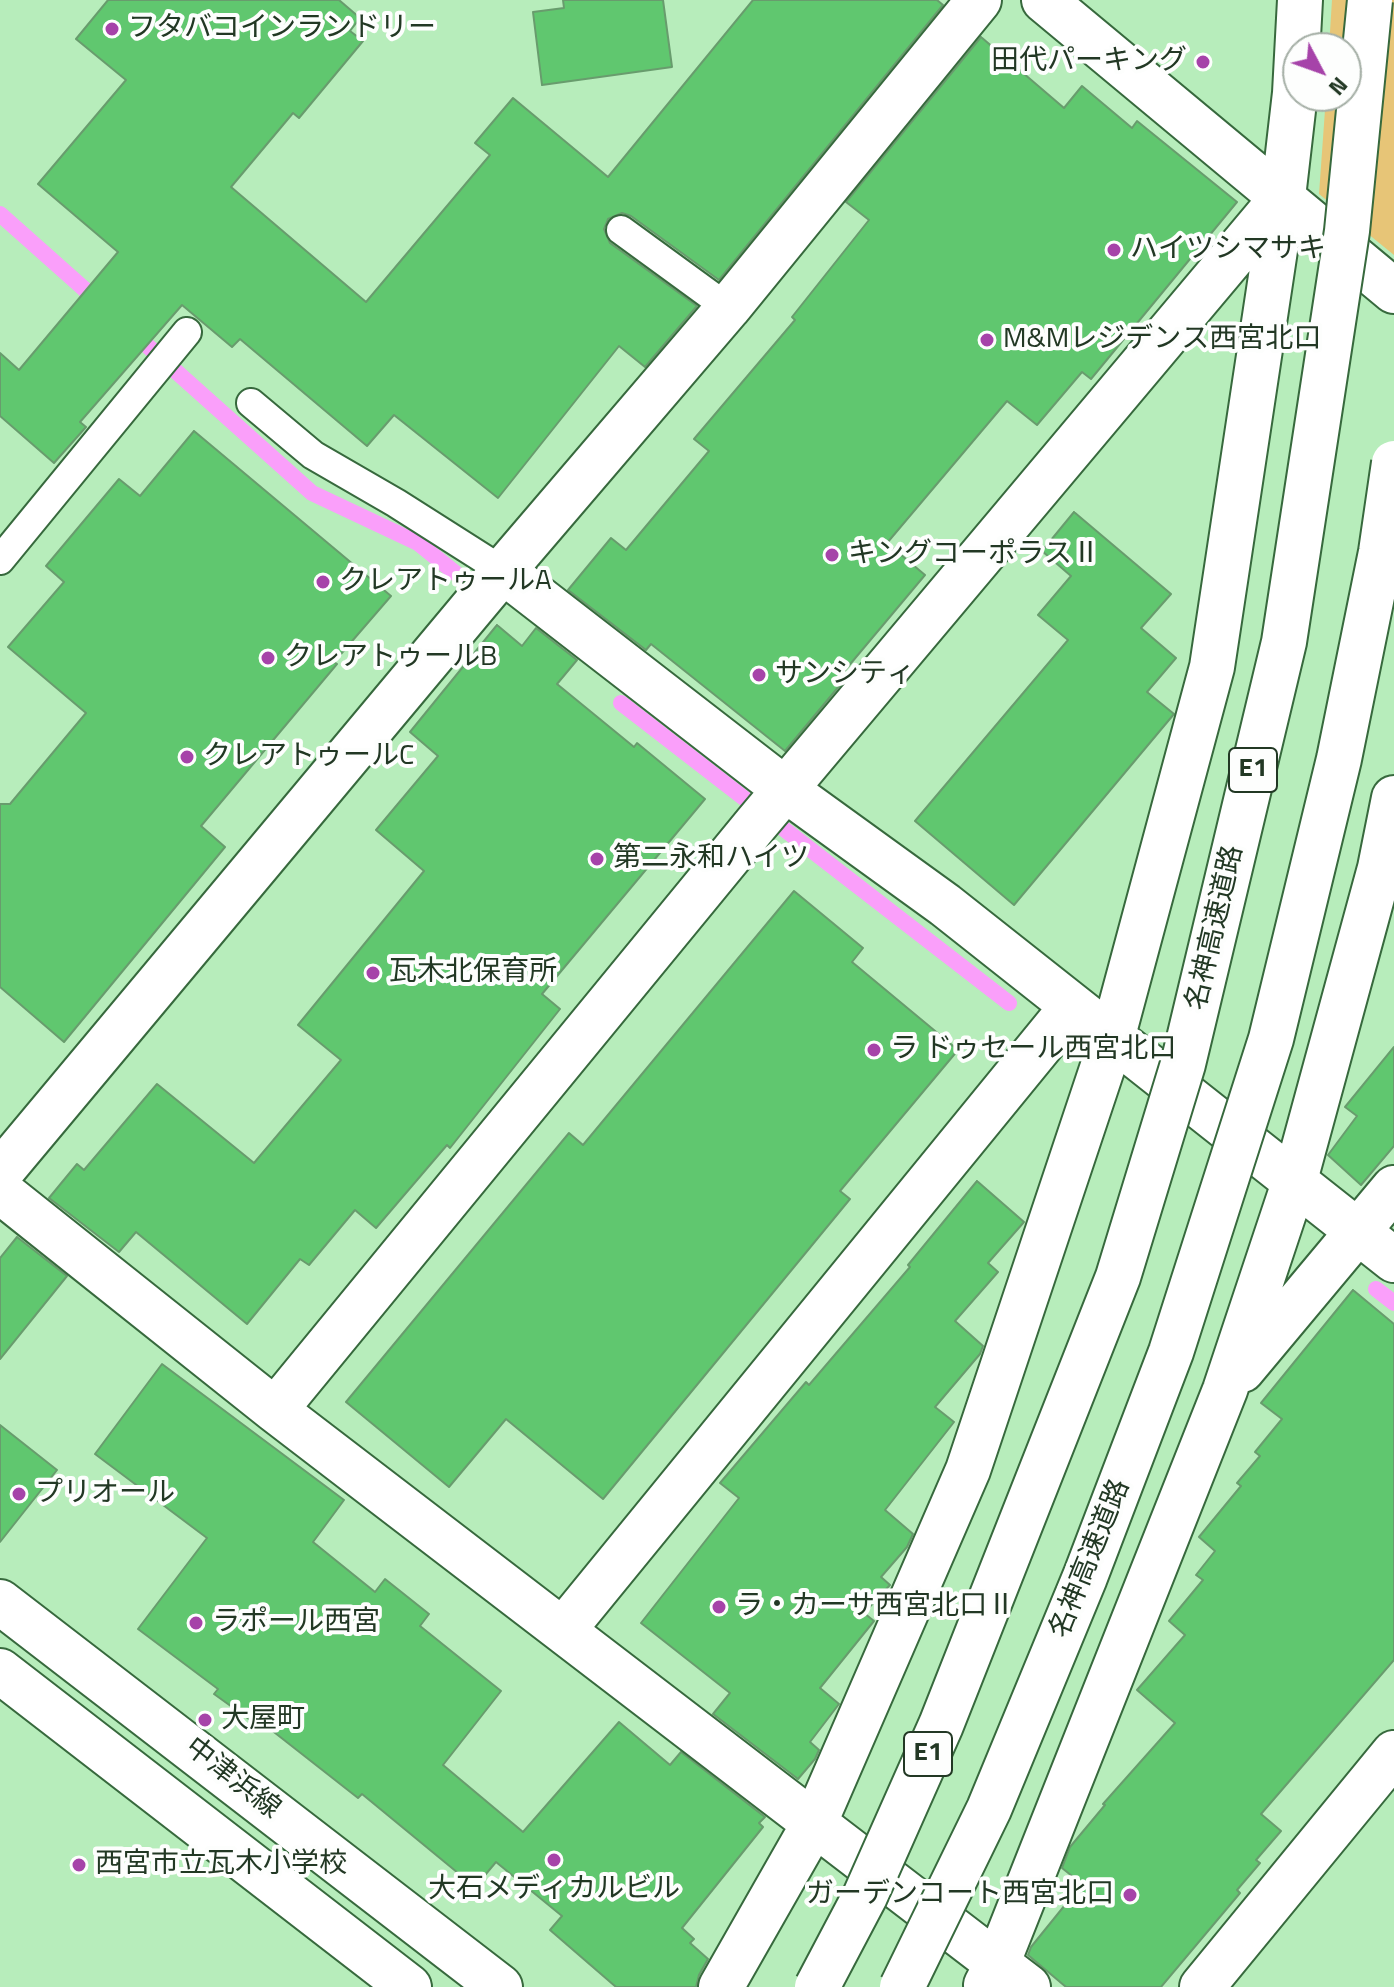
<!DOCTYPE html>
<meta charset="utf-8">
<style>
body{margin:0}
#map{position:relative;width:1394px;height:1987px;overflow:hidden;background:#b7edbb;font-family:"Titillium Web",sans-serif}
canvas{display:block}
.north{position:absolute;left:1282px;top:32px;width:80px;height:80px;box-sizing:border-box;background:#fdfefd;border:2px solid #a5afa6;border-radius:50%;rotate:131deg;font-size:22px;font-weight:700;line-height:32px;text-align:center;color:#223824}
.north::after{content:'';display:block;margin:auto;width:28px;height:36px;background:#a643a9;clip-path:polygon(50% 0,100% 100%,50% 72%,0 100%)}
</style>
<div id="map">
<canvas width="1394" height="1987"></canvas>
<div class="north">N</div>
</div>
<script>
const c = document.querySelector('canvas').getContext('2d');
c.lineJoin = 'round';
function fill(path, color) { c.fillStyle = color; c.fill(path, 'evenodd'); }
const shape = rows => new Path2D(rows.map(r => 'M' + r).join(''));
function trace(path, color, width, dash) { c.strokeStyle = color; c.lineWidth = width; c.lineCap = dash ? 'butt' : 'round'; c.setLineDash(dash || []); c.stroke(path); }
function write(font, color, halo, rows, align = 'center') {
  c.font = font + ' "Titillium Web","Noto Sans JP",sans-serif'; c.lineWidth = 8; c.setLineDash([]); c.textBaseline = 'middle'; c.strokeStyle = halo; c.fillStyle = color; for (const [text, x, y, turn = 0] of rows) {
    c.save(); c.translate(x, y); c.rotate((+turn || 0) * Math.PI / 180); c.textAlign = isNaN(turn) ? turn : align; if (halo) c.strokeText(text, 0, 0); c.fillText(text, 0, 0); c.restore();
  }
}
fill(shape([
 [1332,0,1394,0,1394,255,1319,194,1326,96,1346,96,1346,48,1329,48]
]), '#e7c577');
trace(shape([
 [0,214,100,303],
 [132,332,312,493,418,543,464,580],
 [621,703,1009,1003],
 [1376,1289,1394,1303]
]), '#fa9ffa', 16);
const building = shape([
 [108,0,339,0,360,18,350,31,363,41,299,118,293,113,231,187,366,302,490,155,475,143,513,98,608,177,753,0,937,0,943,5,719,280,631,216,622,213,608,219,604,229,610,243,697,306,645,367,619,346,498,498,394,415,367,446,240,339,232,347,182,305,80,422,86,427,54,463,0,416,0,353,19,370,118,252,38,184,126,80,76,39,108,0],
 [563,0,663,0,672,67,542,85,533,12,564,8,563,0],
 [981,37,1064,108,1082,86,1132,128,1137,121,1237,202,1091,379,1082,372,1037,425,1007,401,887,543,925,575,836,681,840,685,785,751,651,644,646,650,568,590,611,538,626,550,709,451,694,439,795,320,792,317,869,220,846,202,981,37],
 [194,431,391,596,334,662,337,664,201,826,225,847,64,1042,0,987,0,804,10,804,86,713,8,647,64,582,46,566,119,479,140,496,194,431],
 [1074,512,1171,594,1141,628,1176,658,1147,692,1174,714,1014,905,915,821,1068,640,1038,615,1071,576,1042,551,1074,512],
 [497,625,522,646,536,628,577,660,557,684,634,747,637,743,705,799,542,994,560,1009,450,1148,447,1145,376,1228,355,1210,309,1265,300,1259,247,1324,136,1232,119,1252,49,1198,77,1164,84,1170,157,1084,254,1163,341,1060,298,1025,424,871,376,830,438,756,410,732,497,625],
 [794,891,863,948,852,962,958,1050,840,1191,850,1199,603,1499,506,1419,449,1487,346,1402,569,1133,583,1145,794,891],
 [1394,1047,1394,1146,1361,1185,1328,1155,1357,1116,1345,1107,1394,1047],
 [977,1181,1024,1222,988,1263,998,1272,955,1321,983,1346,980,1354,935,1407,954,1422,885,1510,913,1534,907,1547,881,1577,890,1585,864,1613,874,1621,820,1688,839,1704,810,1742,819,1750,815,1759,798,1779,713,1714,730,1693,641,1623,739,1498,720,1483,806,1382,809,1385,910,1267,908,1265,977,1181],
 [17,1237,67,1276,0,1359,0,1258,17,1237],
 [1353,1290,1394,1324,1394,1660,1261,1814,1281,1831,1256,1860,1260,1863,1237,1890,1240,1893,1161,1987,1066,1987,1028,1955,1031,1947,1082,1884,1062,1868,1070,1847,1105,1805,1103,1804,1175,1723,1137,1690,1185,1635,1169,1621,1203,1580,1196,1575,1215,1551,1199,1537,1241,1486,1237,1483,1260,1456,1255,1452,1282,1419,1261,1403,1353,1290],
 [162,1364,344,1500,313,1542,375,1592,385,1579,429,1614,420,1626,501,1691,443,1765,523,1832,619,1722,670,1765,681,1752,765,1817,759,1823,763,1827,682,1928,694,1939,690,1943,708,1959,699,1975,696,1987,616,1987,550,1930,562,1916,496,1862,475,1887,362,1794,358,1798,256,1718,253,1722,214,1694,218,1689,138,1629,207,1538,95,1454,162,1364],
 [0,1425,57,1470,0,1542,0,1425]
]);
fill(building, '#60c76f');
trace(building, '#689c6d', 2);
const lane = shape([
 [621,230,728,308],
 [251,403,313,455,396,503,503,571],
 [0,560,187,332]
]);
const street = shape([
 [1044,0,1394,291],
 [503,571,786,790,945,905,1394,1260],
 [0,1173,503,571,728,308,979,0],
 [0,1191,275,1410,1028,1987],
 [1242,1370,1394,1188],
 [275,1410,756,824,1283,197],
 [564,1629,1072,1007],
 [986,1985,998,1962,1225,1390,1295,1180,1380,868,1394,798],
 [721,1987,815,1822,968,1470,1112,1039,1212,667,1283,197,1295,93,1300,0],
 [1202,1987,1394,1753]
]);
const secondary = shape([
 [0,1602,500,1987],
 [0,1671,409,1987]
]);
trace(lane, '#37693d', 32);
trace(street, '#37693d', 48);
trace(secondary, '#37693d', 48);
trace(lane, '#fff', 28);
trace(street, '#fff', 44);
trace(secondary, '#fff', 44);
const highwayBridge = shape([
 [817,1987,865,1896,941,1725,1118,1277,1183,1064,1284,642,1347,231,1370,0],
 [902,1987,989,1809,1085,1577,1171,1352,1271,1039,1339,759,1381,552,1394,463]
]);
trace(highwayBridge, '#37693d', 48, []);
trace(highwayBridge, '#fff', 44);
for (const [x, y, r, color] of [
 [112,29,8,"#a643a9"],
 [1203,62,8,"#a643a9"],
 [1114,250,8,"#a643a9"],
 [987,340,8,"#a643a9"],
 [832,555,8,"#a643a9"],
 [323,582,8,"#a643a9"],
 [268,658,8,"#a643a9"],
 [759,675,8,"#a643a9"],
 [187,757,8,"#a643a9"],
 [597,859,8,"#a643a9"],
 [373,973,8,"#a643a9"],
 [874,1050,8,"#a643a9"],
 [19,1494,8,"#a643a9"],
 [719,1607,8,"#a643a9"],
 [196,1623,8,"#a643a9"],
 [205,1720,8,"#a643a9"],
 [554,1860,8,"#a643a9"],
 [79,1865,8,"#a643a9"],
 [1130,1895,8,"#a643a9"]
]) { const dot = new Path2D(); dot.arc(x, y, r, 0, 2 * Math.PI); c.fillStyle = color; c.fill(dot); trace(dot, '#fdfefd', 3); }
for (const [x, y, w] of [
 [1253,770,48],
 [928,1754,48]
]) { const box = new Path2D(); box.roundRect(x - w / 2, y - 22, w, 44, 6); c.fillStyle = '#fdfefd'; c.fill(box); trace(box, '#223824', 2); }
write('bold 26px', '#223824', null, [
 ["E1",1253,770],
 ["E1",928,1754]
]);
write('28px', '#223824', '#fdfefd', [
 ["フタバコインランドリー",128,29],
 ["田代パーキング",1187,62,"right"],
 ["ハイツシマサキ",1130,250],
 ["M&Mレジデンス西宮北口",1003,340],
 ["キングコーポラスⅡ",848,555],
 ["クレアトゥールA",339,582],
 ["クレアトゥールB",284,658],
 ["サンシティ",775,675],
 ["クレアトゥールC",203,757],
 ["第二永和ハイツ",613,859],
 ["瓦木北保育所",389,973],
 ["ラ ドゥセール西宮北口",890,1050],
 ["プリオール",35,1494],
 ["ラ・カーサ西宮北口Ⅱ",735,1607],
 ["ラポール西宮",212,1623],
 ["大屋町",221,1720],
 ["西宮市立瓦木小学校",95,1865],
 ["大石メディカルビル",554,1890,"center"],
 ["ガーデンコート西宮北口",1114,1895,"right"]
], 'left');
write('28px', '#223824', '#fdfefd', [
 ["名神高速道路",1216,928,-77],
 ["名神高速道路",1091,1559,-68],
 ["中津浜線",232,1779,38]
]);
</script>
